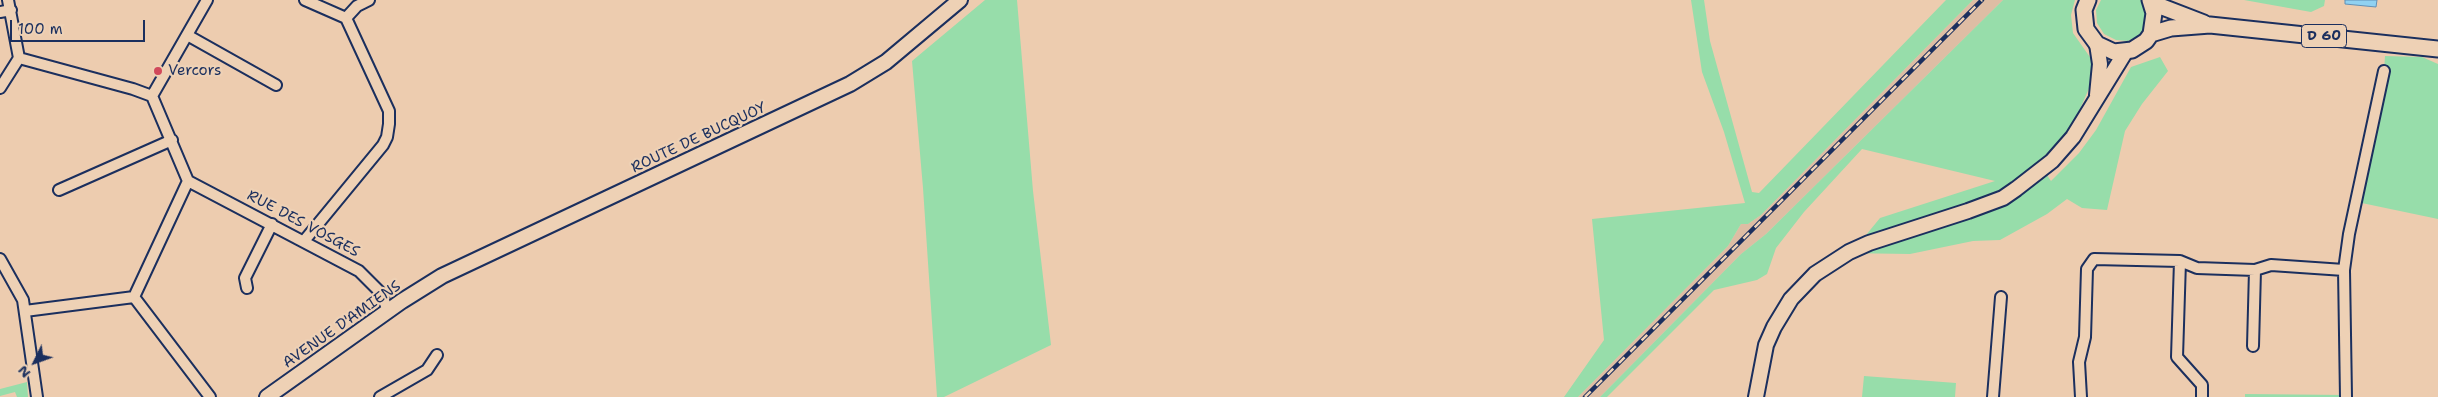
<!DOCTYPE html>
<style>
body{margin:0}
#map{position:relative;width:2438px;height:397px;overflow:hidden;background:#edccaf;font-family:"Shantell Sans",sans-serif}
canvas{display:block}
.north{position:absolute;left:10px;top:337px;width:50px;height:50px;-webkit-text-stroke:4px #eed1b5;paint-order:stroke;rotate:228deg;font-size:14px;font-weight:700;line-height:20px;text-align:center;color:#1b2f5e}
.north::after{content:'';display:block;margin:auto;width:18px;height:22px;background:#1b2f5e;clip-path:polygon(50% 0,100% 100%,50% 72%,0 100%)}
.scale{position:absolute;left:10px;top:20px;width:135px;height:22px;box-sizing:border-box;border:2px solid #1b2f5e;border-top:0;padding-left:6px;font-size:15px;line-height:18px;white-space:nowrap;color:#1b2f5e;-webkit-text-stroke:4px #eed1b5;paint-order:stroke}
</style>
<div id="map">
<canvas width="2438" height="397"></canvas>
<div class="north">N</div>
<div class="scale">100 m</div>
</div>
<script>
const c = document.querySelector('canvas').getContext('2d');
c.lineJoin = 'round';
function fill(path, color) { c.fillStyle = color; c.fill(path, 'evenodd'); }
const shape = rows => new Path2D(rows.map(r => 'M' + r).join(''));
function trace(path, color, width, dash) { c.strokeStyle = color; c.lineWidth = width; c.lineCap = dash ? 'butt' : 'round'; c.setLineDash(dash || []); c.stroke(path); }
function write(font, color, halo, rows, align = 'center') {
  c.font = font + ' "Shantell Sans",sans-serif'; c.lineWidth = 4.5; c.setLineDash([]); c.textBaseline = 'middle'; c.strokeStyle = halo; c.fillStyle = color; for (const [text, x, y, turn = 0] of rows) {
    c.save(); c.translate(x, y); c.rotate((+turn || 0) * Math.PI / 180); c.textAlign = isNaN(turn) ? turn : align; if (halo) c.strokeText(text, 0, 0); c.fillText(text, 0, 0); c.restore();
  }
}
fill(shape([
 [1973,0,2003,0,1766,234,1741,254,1600,397,1578,397,1728,246,1741,224,1748,224,1761,215]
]), '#debda4');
fill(shape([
 [985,0,1017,0,1033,191,1051,345,944,397,937,397,923,188,912,61],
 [1691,0,1704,0,1710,41,1752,192,1759,193,1946,0,1973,0,1761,215,1748,224,1741,224,1728,246,1578,397,1564,397,1604,340,1592,219,1745,203,1724,132,1702,72],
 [2003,0,2075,0,2071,15,2073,33,2092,60,2090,86,2077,116,2060,141,2038,162,2051,181,2079,153,2096,130,2131,67,2160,57,2168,71,2142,104,2125,131,2107,210,2082,208,2067,199,2047,214,2000,240,1973,241,1910,254,1843,253,1866,235,1880,218,1995,181,1862,149,1804,212,1776,248,1767,274,1757,280,1714,290,1607,397,1600,397,1741,254,1766,234],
 [2101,0,2145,0,2147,25,2140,35,2128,41,2116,40,2104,34,2097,23,2096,10],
 [2244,0,2325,0,2324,6,2311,12],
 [2385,56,2422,57,2438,64,2438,219,2357,202,2384,71],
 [1864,376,1956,383,1955,397,1862,397],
 [27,382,28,397,17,397,15,392,0,396,0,389],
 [2245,394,2346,395,2346,397,2245,397]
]), '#97ddaa');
const water = shape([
 [2345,0,2377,0,2376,7,2345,4,2345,0]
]);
fill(water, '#90d1f1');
trace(water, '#6190b6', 1);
const street = shape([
 [0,12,11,10],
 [346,18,357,6,369,0],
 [187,35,276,85],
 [19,58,133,89,152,96],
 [0,88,19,58,8,0],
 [152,96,207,0],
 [188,181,359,271,381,293,388,311],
 [59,190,172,140],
 [304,241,383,145,387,137,389,124,389,111,346,18,305,0],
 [0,259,23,300,37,397],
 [2180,261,2177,357,2202,385,2202,397],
 [247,288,245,278,272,224],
 [134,297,188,181,152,96],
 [134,297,210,397],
 [25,311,134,297],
 [2253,346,2255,270],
 [380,397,427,370,437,355],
 [1993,397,2001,297],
 [2081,397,2079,362,2085,337,2087,269,2094,259,2180,261,2197,268,2255,270,2271,265,2344,270],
 [2346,397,2344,270,2349,234,2384,71]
]);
const secondary = shape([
 [2097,44,2100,64,2097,95],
 [267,397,402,301,442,276,850,84,886,62,960,0],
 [1756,397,1766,345,1774,327,1791,299,1815,274,1849,252,1869,243,1968,211,2003,198,2016,189,2052,161,2073,137,2126,51]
]);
const primary = shape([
 [2088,0,2084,10,2086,29,2097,44,2114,52,2132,50,2146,41,2151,34,2154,13,2150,0],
 [2152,3,2204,23],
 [2151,34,2171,28,2210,25,2438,49]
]);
trace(street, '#1b2f5e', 14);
trace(secondary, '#1b2f5e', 18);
trace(primary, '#1b2f5e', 19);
trace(street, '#eed1b5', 10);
trace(secondary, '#eed1b5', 14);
trace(primary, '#eed1b5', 15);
const rail = shape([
 [1585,397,1982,0]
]);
trace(rail, '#1b2f5e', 4.5);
trace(rail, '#eed1b5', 2.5, [8]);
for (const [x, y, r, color] of [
 [158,71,5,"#d1495b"]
]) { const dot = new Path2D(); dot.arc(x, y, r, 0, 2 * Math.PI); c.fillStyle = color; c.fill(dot); trace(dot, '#eed1b5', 2); }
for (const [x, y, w] of [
 [2324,36,45]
]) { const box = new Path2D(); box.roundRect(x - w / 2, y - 11.5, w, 23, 4); c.fillStyle = '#eed1b5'; c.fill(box); trace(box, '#1b2f5e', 1); }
write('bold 14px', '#1b2f5e', null, [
 ["D 60",2324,36]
]);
write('15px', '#1b2f5e', '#eed1b5', [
 ["Vercors",168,71]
], 'left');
write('15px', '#1b2f5e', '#eed1b5', [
 ["ROUTE DE BUCQUOY",699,138,-25],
 ["RUE DES VOSGES",303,224,28],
 ["AVENUE D'AMIENS",342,325,-35]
]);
</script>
